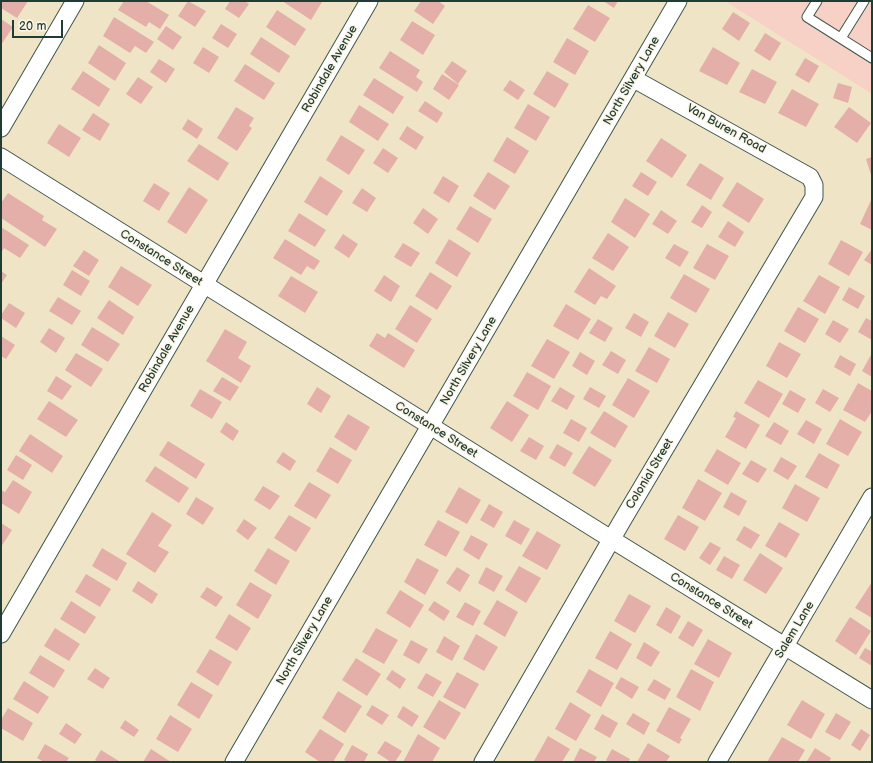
<!DOCTYPE html>
<style>
body{margin:0}
#map{position:relative;width:873px;height:763px;overflow:hidden;background:#efe5c6;font-family:"Balsamiq Sans",sans-serif}
canvas{display:block}
.frame{position:absolute;inset:0;border:2px solid #1f3d34;pointer-events:none}
.scale{position:absolute;left:12px;top:20px;width:51px;height:18px;box-sizing:border-box;border:2px solid #1f3d34;border-top:0;padding-left:5px;font-size:12px;line-height:14px;white-space:nowrap;color:#1f3d34;-webkit-text-stroke:3px #fcf5e5;paint-order:stroke}
</style>
<div id="map">
<canvas width="873" height="763"></canvas>
<div class="frame"></div>
<div class="scale">20 m</div>
</div>
<script>
const c = document.querySelector('canvas').getContext('2d');
c.lineJoin = 'round';
function fill(path, color) { c.fillStyle = color; c.fill(path, 'evenodd'); }
const shape = rows => new Path2D(rows.map(r => 'M' + r).join(''));
function trace(path, color, width, dash) { c.strokeStyle = color; c.lineWidth = width; c.lineCap = dash ? 'butt' : 'round'; c.setLineDash(dash || []); c.stroke(path); }
function write(font, color, halo, rows, align = 'center') {
  c.font = font + ' "Balsamiq Sans",sans-serif'; c.lineWidth = 3; c.setLineDash([]); c.textBaseline = 'middle'; c.strokeStyle = halo; c.fillStyle = color; for (const [text, x, y, turn = 0] of rows) {
    c.save(); c.translate(x, y); c.rotate((+turn || 0) * Math.PI / 180); c.textAlign = isNaN(turn) ? turn : align; if (halo) c.strokeText(text, 0, 0); c.fillText(text, 0, 0); c.restore();
  }
}
fill(shape([
 [729,1,872,1,872,94,728,3]
]), '#f7d1c6');
fill(shape([
 [1,1,28,1,17,18,1,8],
 [124,1,146,1,169,15,160,29,149,22,146,27,118,10],
 [188,1,206,11,195,27,178,16],
 [230,1,245,1,249,4,239,18,225,9],
 [282,1,320,1,322,2,311,20],
 [421,1,438,1,445,6,433,24,414,11],
 [603,1,618,1,614,8],
 [588,5,610,18,595,42,573,29],
 [277,10,306,29,295,46,266,27],
 [733,12,750,23,739,41,722,29],
 [114,17,154,42,146,53,135,46,130,53,103,36],
 [1,19,13,27,1,45],
 [412,21,435,35,423,55,400,40],
 [221,24,237,34,228,48,212,38],
 [166,26,182,37,173,50,157,39],
 [765,33,781,43,770,61,754,51],
 [261,37,290,56,279,73,250,54],
 [567,38,589,51,575,75,553,62],
 [99,45,126,63,115,81,88,63],
 [203,47,219,57,209,73,193,63],
 [713,47,740,63,727,85,699,71],
 [390,51,420,70,416,77,423,82,417,92,379,68],
 [805,58,819,66,809,83,795,75],
 [159,59,175,69,166,83,150,72],
 [452,61,467,71,458,84,444,72],
 [245,64,275,83,264,100,234,81],
 [752,69,777,82,765,104,739,92],
 [83,71,110,89,99,107,71,89],
 [547,71,569,84,555,108,533,94],
 [442,74,459,85,449,100,433,89],
 [138,77,153,87,141,104,126,94],
 [374,78,404,97,393,114,363,95],
 [510,80,525,90,518,100,503,90],
 [838,83,852,87,848,103,833,98],
 [792,89,819,104,806,127,778,113],
 [425,101,443,113,437,123,418,111],
 [528,104,550,117,536,141,514,128],
 [359,105,389,124,378,141,349,122],
 [236,107,254,118,249,126,252,128,237,151,217,138],
 [849,107,871,123,857,143,834,127],
 [93,113,110,124,100,141,82,130],
 [188,119,203,129,197,139,182,129],
 [59,124,81,138,69,157,47,143],
 [407,126,424,137,416,150,399,139],
 [341,135,365,150,349,175,326,160],
 [507,137,529,151,515,174,493,161],
 [661,138,687,155,672,178,646,161],
 [199,144,229,163,218,181,187,161],
 [383,148,398,158,388,173,373,163],
 [872,157,872,178,866,159],
 [700,163,724,178,711,200,686,185],
 [488,172,510,186,495,210,473,196],
 [641,172,657,182,648,196,632,186],
 [320,176,343,191,327,216,304,202],
 [443,176,459,186,449,203,433,193],
 [737,182,764,199,749,223,722,206],
 [154,183,170,193,159,211,143,201],
 [189,187,208,200,186,234,167,222],
 [362,188,376,198,367,212,352,203],
 [8,193,44,216,42,220,57,229,45,247,1,218,1,203],
 [625,198,650,214,635,238,611,222],
 [872,198,872,230,860,224],
 [702,205,712,212,702,228,691,222],
 [470,206,492,219,478,243,456,229],
 [423,208,438,219,428,234,413,223],
 [661,210,677,221,668,234,652,224],
 [299,213,326,230,315,247,288,231],
 [728,221,744,232,735,247,718,237],
 [1,227,29,245,20,258,4,248,1,253],
 [608,233,629,247,613,271,592,258],
 [343,234,358,244,349,258,334,248],
 [285,239,320,261,314,270,307,266,301,275,273,258],
 [449,239,471,253,457,277,435,263],
 [841,240,863,252,849,276,828,264],
 [403,243,420,253,411,267,394,257],
 [674,244,689,252,680,267,665,258],
 [707,244,729,256,715,280,693,268],
 [872,249,872,265,864,260],
 [84,250,99,260,89,276,73,266],
 [121,266,152,285,138,306,108,287],
 [589,268,616,286,607,299,601,296,595,305,574,292],
 [72,270,90,281,81,296,63,285],
 [1,271,7,275,1,284],
 [430,272,452,286,437,310,415,296],
 [684,274,710,289,696,313,670,298],
 [384,275,400,286,391,302,374,291],
 [819,275,840,287,825,314,803,301],
 [291,276,318,292,305,313,278,296],
 [849,287,865,296,858,309,842,300],
 [58,297,81,311,72,325,49,311],
 [109,300,134,317,123,335,97,318],
 [9,303,25,313,16,328,1,318,1,315],
 [566,304,591,319,578,340,553,326],
 [410,305,432,319,417,343,395,329],
 [798,307,819,319,805,343,784,331],
 [668,312,689,324,675,348,654,336],
 [634,313,649,322,641,337,625,328],
 [866,318,872,321,872,340,858,332],
 [598,319,613,328,605,342,589,333],
 [833,320,849,329,840,343,825,334],
 [92,327,120,344,108,362,81,345],
 [49,328,65,338,56,353,40,342],
 [225,329,247,342,238,358,251,366,241,383,206,361],
 [377,333,385,338,388,333,415,350,404,368,369,346],
 [1,336,15,345,6,359,1,356],
 [547,339,570,352,554,379,531,366],
 [779,342,801,354,787,378,766,366],
 [649,347,670,359,657,383,635,371],
 [611,351,626,360,618,374,602,365],
 [580,352,595,361,587,375,572,366],
 [76,353,103,369,91,387,65,370],
 [872,353,872,377,862,371],
 [840,355,856,364,850,376,834,367],
 [527,372,551,386,538,410,513,396],
 [56,376,72,386,62,400,47,391],
 [222,377,239,387,230,401,213,391],
 [628,378,650,391,634,418,612,405],
 [758,380,783,394,769,418,744,403],
 [858,383,872,391,872,411,865,422,843,410],
 [317,387,331,396,321,413,307,404],
 [560,387,575,396,567,410,551,401],
 [590,387,606,396,599,408,583,399],
 [200,389,222,402,212,419,190,406],
 [823,389,839,398,830,412,815,403],
 [790,390,806,399,798,413,782,404],
 [49,401,78,420,66,437,37,419],
 [507,401,529,415,512,442,490,428],
 [604,411,628,426,615,448,590,433],
 [736,411,760,425,746,449,725,437,736,418,733,417],
 [348,414,370,427,356,451,334,437],
 [571,419,587,428,579,442,563,433],
 [840,419,862,432,848,456,826,444],
 [806,420,822,429,814,444,797,434],
 [226,422,239,431,233,441,220,432],
 [774,422,789,431,781,445,765,436],
 [30,434,63,456,52,473,19,451],
 [529,437,544,446,536,460,520,451],
 [168,441,205,464,196,479,159,455],
 [557,444,573,453,565,467,549,458],
 [589,446,612,460,595,487,572,473],
 [330,447,352,460,338,484,316,471],
 [717,449,741,463,728,485,704,471],
 [283,452,296,461,290,471,276,462],
 [819,453,840,465,827,489,805,477],
 [16,455,32,465,23,480,7,470],
 [781,457,797,466,788,480,773,471],
 [751,460,767,469,758,483,742,474],
 [155,466,189,488,179,503,145,481],
 [698,479,722,493,705,521,682,508],
 [13,480,32,492,19,514,1,503,1,490,5,492],
 [309,482,331,495,316,519,294,506],
 [795,484,820,498,807,522,782,508],
 [263,486,280,496,270,510,254,500],
 [459,487,481,500,467,524,445,512],
 [731,492,747,501,739,516,723,507],
 [196,497,214,508,203,525,186,514],
 [489,504,503,512,494,528,480,520],
 [152,512,172,525,158,546,169,552,155,573,126,554],
 [289,515,311,528,296,552,274,538],
 [678,515,699,527,685,551,664,539],
 [244,519,257,528,248,540,236,531],
 [438,520,460,532,446,557,424,545],
 [514,520,530,529,521,545,505,536],
 [779,522,800,534,786,558,765,546],
 [1,523,12,530,1,547],
 [744,526,760,535,751,549,736,540],
 [537,531,561,545,547,570,522,556],
 [471,535,488,544,479,560,463,550],
 [710,542,721,548,710,565,699,558],
 [102,548,127,563,117,581,92,566],
 [268,548,290,561,276,585,254,571],
 [760,553,783,568,766,594,743,580],
 [724,556,740,565,732,579,716,570],
 [417,558,439,570,425,595,404,582],
 [519,566,541,578,526,603,505,590],
 [457,567,470,575,460,592,446,583],
 [486,567,503,576,494,592,478,583],
 [86,574,111,589,100,607,75,592],
 [138,581,158,594,152,604,132,591],
 [250,582,272,595,258,619,236,605],
 [872,582,872,618,855,608],
 [207,587,223,597,216,607,200,597],
 [400,590,424,605,410,628,386,613],
 [629,594,651,606,635,633,614,621],
 [497,600,518,612,505,637,483,624],
 [71,601,96,617,85,634,60,619],
 [434,601,450,611,444,621,428,610],
 [465,602,481,611,473,626,456,617],
 [666,607,681,616,671,634,656,625],
 [229,614,251,628,237,651,215,638],
 [850,617,871,631,856,655,835,641],
 [688,621,703,630,693,647,678,638],
 [55,628,80,644,69,661,44,646],
 [376,628,398,640,384,664,362,652],
 [610,631,632,644,617,670,595,658],
 [476,634,498,647,484,671,463,659],
 [444,636,460,646,452,661,436,652],
 [708,639,732,653,719,678,694,664],
 [411,640,428,649,419,664,403,655],
 [644,642,660,652,651,667,636,658],
 [865,648,871,651,872,650,872,666,859,658],
 [210,649,232,662,218,686,196,672],
 [40,655,65,670,54,688,29,673],
 [356,658,381,674,367,696,342,680],
 [95,668,110,678,103,689,87,679],
 [589,669,614,683,601,707,576,692],
 [691,669,714,682,700,711,676,697],
 [392,670,406,679,400,689,386,679],
 [457,672,479,684,465,709,443,697],
 [426,673,442,682,433,697,417,688],
 [621,677,639,687,632,699,615,688],
 [654,679,671,689,665,700,647,690],
 [24,681,49,697,38,714,13,699],
 [191,682,213,695,199,719,177,705],
 [338,691,362,706,345,733,322,718],
 [439,700,461,713,445,740,423,727],
 [802,700,825,714,811,739,787,725],
 [570,702,591,715,576,741,555,729],
 [372,705,389,715,382,725,366,715],
 [403,706,419,716,412,727,397,717],
 [669,707,691,719,680,738,682,739,679,744,656,731],
 [8,708,33,723,23,741,1,728,1,720],
 [633,713,650,723,644,735,626,724],
 [836,713,851,722,840,740,825,732],
 [602,714,618,723,610,738,594,729],
 [170,715,192,729,178,752,156,739],
 [125,720,139,730,134,737,120,728],
 [66,723,82,734,75,744,59,734],
 [320,729,344,744,333,762,320,762,305,752],
 [861,729,870,735,860,751,851,745],
 [418,734,440,748,432,762,403,762],
 [548,736,570,749,562,762,534,761],
 [782,737,805,750,798,762,767,762],
 [385,741,402,751,395,762,391,762,377,753],
 [648,743,670,756,666,762,637,762],
 [45,744,69,758,66,762,44,762,37,758],
 [352,745,368,754,364,762,347,762,344,760],
 [580,748,597,757,594,762,573,762],
 [815,748,831,758,829,762,807,761],
 [151,749,171,762,143,762],
 [612,749,630,759,628,762,609,762,606,760],
 [101,750,119,761,118,762,98,762,95,760]
]), '#e4afa8');
const lane = shape([
 [817,1,807,17,872,58],
 [841,38,864,1]
]);
const street = shape([
 [1,128,75,1],
 [1,157,611,539,872,700],
 [1,634,369,1],
 [234,762,678,1],
 [483,762,622,521,814,197,814,185,810,177,634,79],
 [717,762,872,497]
]);
trace(lane, '#3e564a', 11);
trace(street, '#3e564a', 19);
trace(lane, '#fff', 9);
trace(street, '#fff', 17);
write('12px', '#1f3d34', '#fcf5e5', [
 ["Robindale Avenue",330,69,-60],
 ["North Silvery Lane",632,81,-60],
 ["Van Buren Road",726,129,29],
 ["Constance Street",161,258,32],
 ["Robindale Avenue",167,349,-60],
 ["North Silvery Lane",469,361,-60],
 ["Constance Street",436,430,32],
 ["Colonial Street",650,474,-59],
 ["Constance Street",711,601,32],
 ["Salem Lane",795,630,-59],
 ["North Silvery Lane",305,641,-60]
]);
</script>
